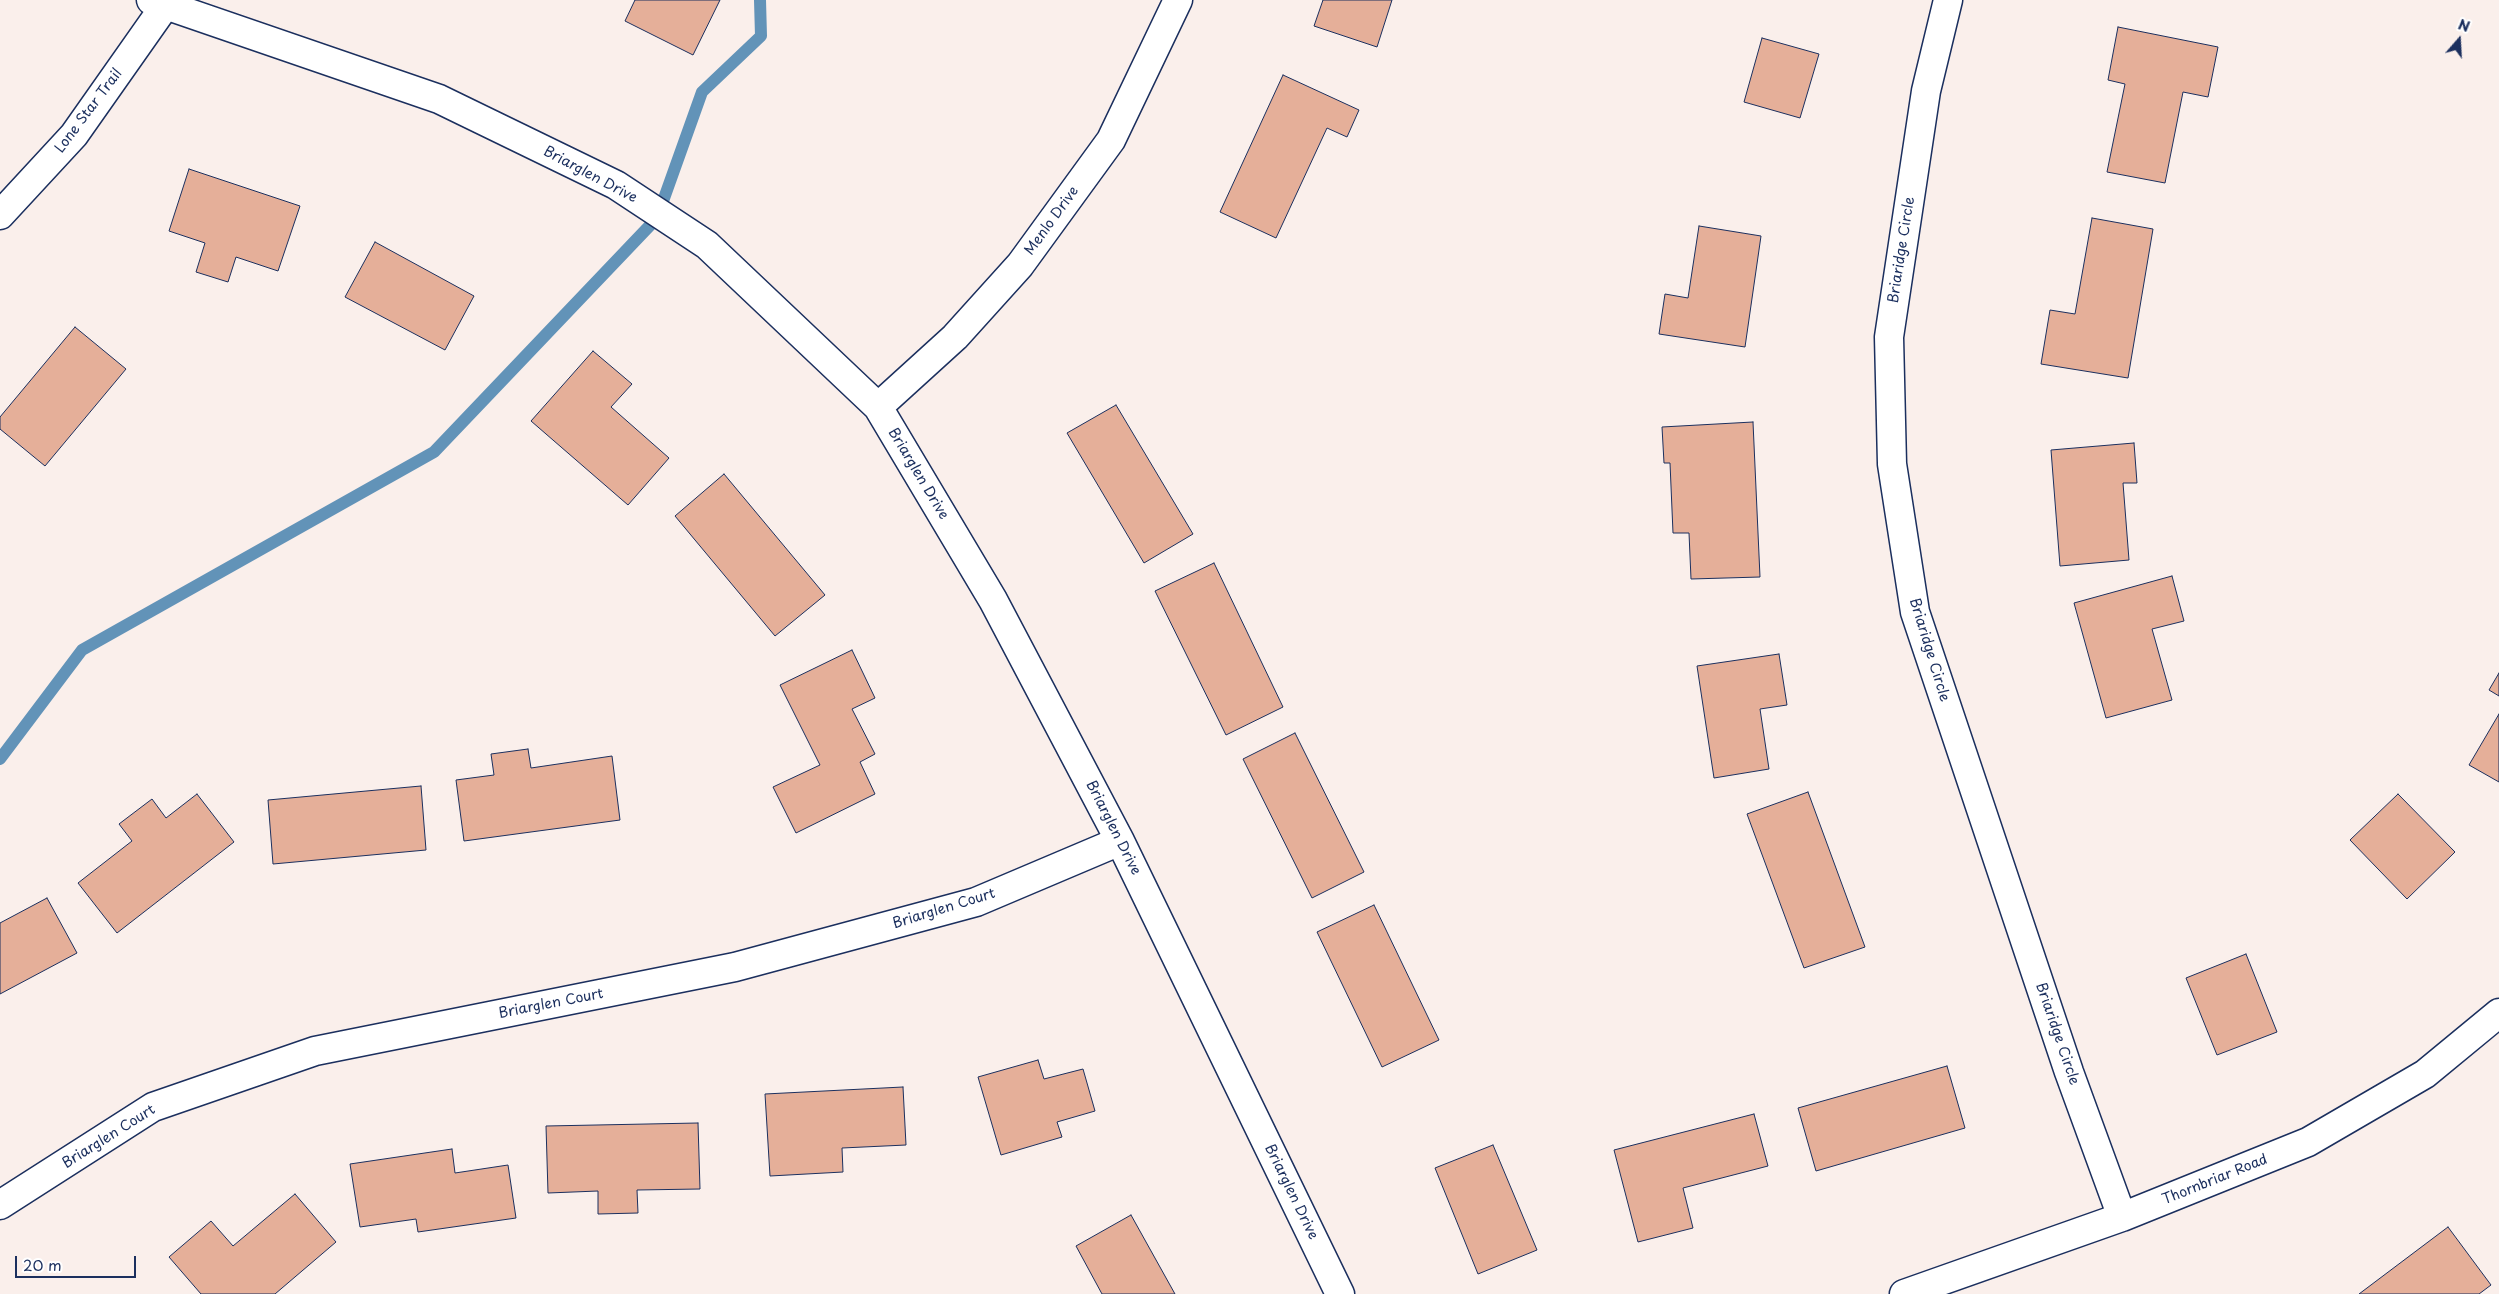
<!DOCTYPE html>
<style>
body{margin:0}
#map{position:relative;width:2499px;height:1294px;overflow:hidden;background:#faefeb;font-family:"Playpen Sans",sans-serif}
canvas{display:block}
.north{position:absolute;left:2434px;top:15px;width:50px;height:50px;-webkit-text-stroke:4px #fff;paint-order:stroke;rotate:19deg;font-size:14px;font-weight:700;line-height:20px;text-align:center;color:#1b2f5e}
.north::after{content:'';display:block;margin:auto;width:18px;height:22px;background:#1b2f5e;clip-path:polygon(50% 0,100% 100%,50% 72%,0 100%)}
.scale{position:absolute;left:15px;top:1256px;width:121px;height:22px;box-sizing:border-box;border:2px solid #1b2f5e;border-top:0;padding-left:6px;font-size:15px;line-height:18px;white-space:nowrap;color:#1b2f5e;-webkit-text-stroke:4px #fff;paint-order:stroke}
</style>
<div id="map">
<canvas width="2499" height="1294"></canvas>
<div class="north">N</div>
<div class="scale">20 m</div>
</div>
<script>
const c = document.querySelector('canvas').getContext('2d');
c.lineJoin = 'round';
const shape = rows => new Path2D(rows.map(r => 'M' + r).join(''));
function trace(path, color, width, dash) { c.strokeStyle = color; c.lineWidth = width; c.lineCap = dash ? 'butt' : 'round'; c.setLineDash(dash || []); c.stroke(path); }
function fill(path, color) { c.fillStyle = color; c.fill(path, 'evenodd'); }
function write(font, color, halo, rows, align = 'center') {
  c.font = font + ' "Playpen Sans",sans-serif'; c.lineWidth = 4; c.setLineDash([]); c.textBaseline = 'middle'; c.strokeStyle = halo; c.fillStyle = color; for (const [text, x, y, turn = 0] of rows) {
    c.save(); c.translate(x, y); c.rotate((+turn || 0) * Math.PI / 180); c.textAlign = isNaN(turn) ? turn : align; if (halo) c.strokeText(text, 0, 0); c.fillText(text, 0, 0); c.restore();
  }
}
trace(shape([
 [0,759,82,650,434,452,657,218,702,92,761,36,760,0]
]), '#6293b8', 12);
const building = shape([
 [635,0,720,0,693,55,625,21,635,0],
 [1323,0,1392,0,1377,47,1314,26,1323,0],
 [2118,27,2218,47,2208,97,2183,92,2165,183,2107,172,2125,84,2108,80,2118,27],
 [1762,38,1819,54,1800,118,1744,102,1762,38],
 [1283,75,1359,110,1347,137,1327,128,1276,238,1220,212,1283,75],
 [189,169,300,206,278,271,236,257,228,282,196,272,205,243,169,231,189,169],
 [2092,218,2153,229,2128,378,2041,364,2050,310,2075,314,2092,218],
 [1699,226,1761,236,1745,347,1659,334,1665,294,1688,298,1699,226],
 [375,242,474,296,445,350,345,297,375,242],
 [75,327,126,369,45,466,0,429,0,417,75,327],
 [593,351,632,384,611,407,669,458,628,505,531,421,593,351],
 [1116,405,1193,534,1144,563,1067,433,1116,405],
 [1753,422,1760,577,1691,579,1689,533,1673,533,1670,463,1664,463,1662,427,1753,422],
 [2134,443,2137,483,2123,483,2129,560,2060,566,2051,450,2134,443],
 [724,474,825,595,775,636,675,516,724,474],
 [1214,563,1283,707,1226,735,1155,591,1214,563],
 [2172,576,2184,621,2152,629,2172,700,2106,718,2074,603,2172,576],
 [852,650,875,698,852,709,875,754,860,762,875,794,796,833,773,787,820,765,780,685,852,650],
 [1779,654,1787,705,1760,709,1769,769,1714,778,1697,666,1779,654],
 [2499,673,2499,696,2489,690,2499,673],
 [2499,714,2499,782,2469,765,2499,714],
 [1295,733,1364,872,1312,898,1243,759,1295,733],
 [528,749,531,768,612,756,620,820,464,841,456,780,494,775,491,754,528,749],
 [421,786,426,850,273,864,268,800,421,786],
 [1808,792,1865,947,1804,968,1747,814,1808,792],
 [197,794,234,842,117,933,78,883,132,841,119,824,152,799,166,818,197,794],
 [2398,794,2455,852,2407,899,2350,840,2398,794],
 [47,898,77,953,0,994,0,923,47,898],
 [1374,905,1439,1040,1382,1067,1317,932,1374,905],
 [2246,954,2277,1032,2217,1055,2186,978,2246,954],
 [1038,1060,1044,1079,1083,1069,1095,1111,1057,1122,1062,1137,1001,1155,978,1077,1038,1060],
 [1947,1066,1965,1128,1816,1171,1798,1108,1947,1066],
 [903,1087,906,1145,842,1148,843,1172,770,1176,765,1094,903,1087],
 [1754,1114,1768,1166,1683,1188,1693,1228,1638,1242,1614,1150,1754,1114],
 [698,1123,700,1189,637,1190,638,1213,598,1214,598,1191,548,1193,546,1126,698,1123],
 [1493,1145,1537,1250,1478,1274,1435,1168,1493,1145],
 [452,1149,455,1173,508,1165,516,1218,418,1232,416,1219,360,1227,350,1164,452,1149],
 [295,1194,336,1242,275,1294,201,1294,169,1257,211,1221,233,1246,295,1194],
 [1131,1215,1175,1294,1102,1294,1076,1246,1131,1215],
 [2448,1227,2491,1285,2479,1294,2359,1294,2448,1227]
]);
fill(building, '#e5af99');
trace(building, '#1b2f5e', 1);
const minor = shape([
 [151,0,439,99,616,185,707,245,878,407,993,600,1120,841,1340,1294],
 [1948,0,1926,91,1889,337,1892,464,1915,612,2069,1072,2122,1217],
 [0,215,74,135,169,0],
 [878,407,955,337,1020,265,1111,140,1178,0],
 [0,1205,153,1107,315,1051,735,967,976,902,1120,841],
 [1904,1294,2122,1217,2308,1142,2425,1074,2499,1013]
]);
trace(minor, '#1b2f5e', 31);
trace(minor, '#fff', 28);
write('14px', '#1b2f5e', '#fff', [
 ["Lone Star Trail",89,111,-53],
 ["Briarglen Drive",590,175,28],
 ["Menlo Drive",1052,221,-54],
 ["Briaridge Circle",1902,250,-81],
 ["Briarglen Drive",918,474,59],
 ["Briaridge Circle",1929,650,73],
 ["Briarglen Drive",1113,828,63],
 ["Briarglen Court",944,909,-17],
 ["Briarglen Court",551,1004,-11],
 ["Briaridge Circle",2057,1034,71],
 ["Briarglen Court",109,1137,-32],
 ["Thornbriar Road",2215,1180,-22],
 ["Briarglen Drive",1291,1192,64]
]);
</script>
